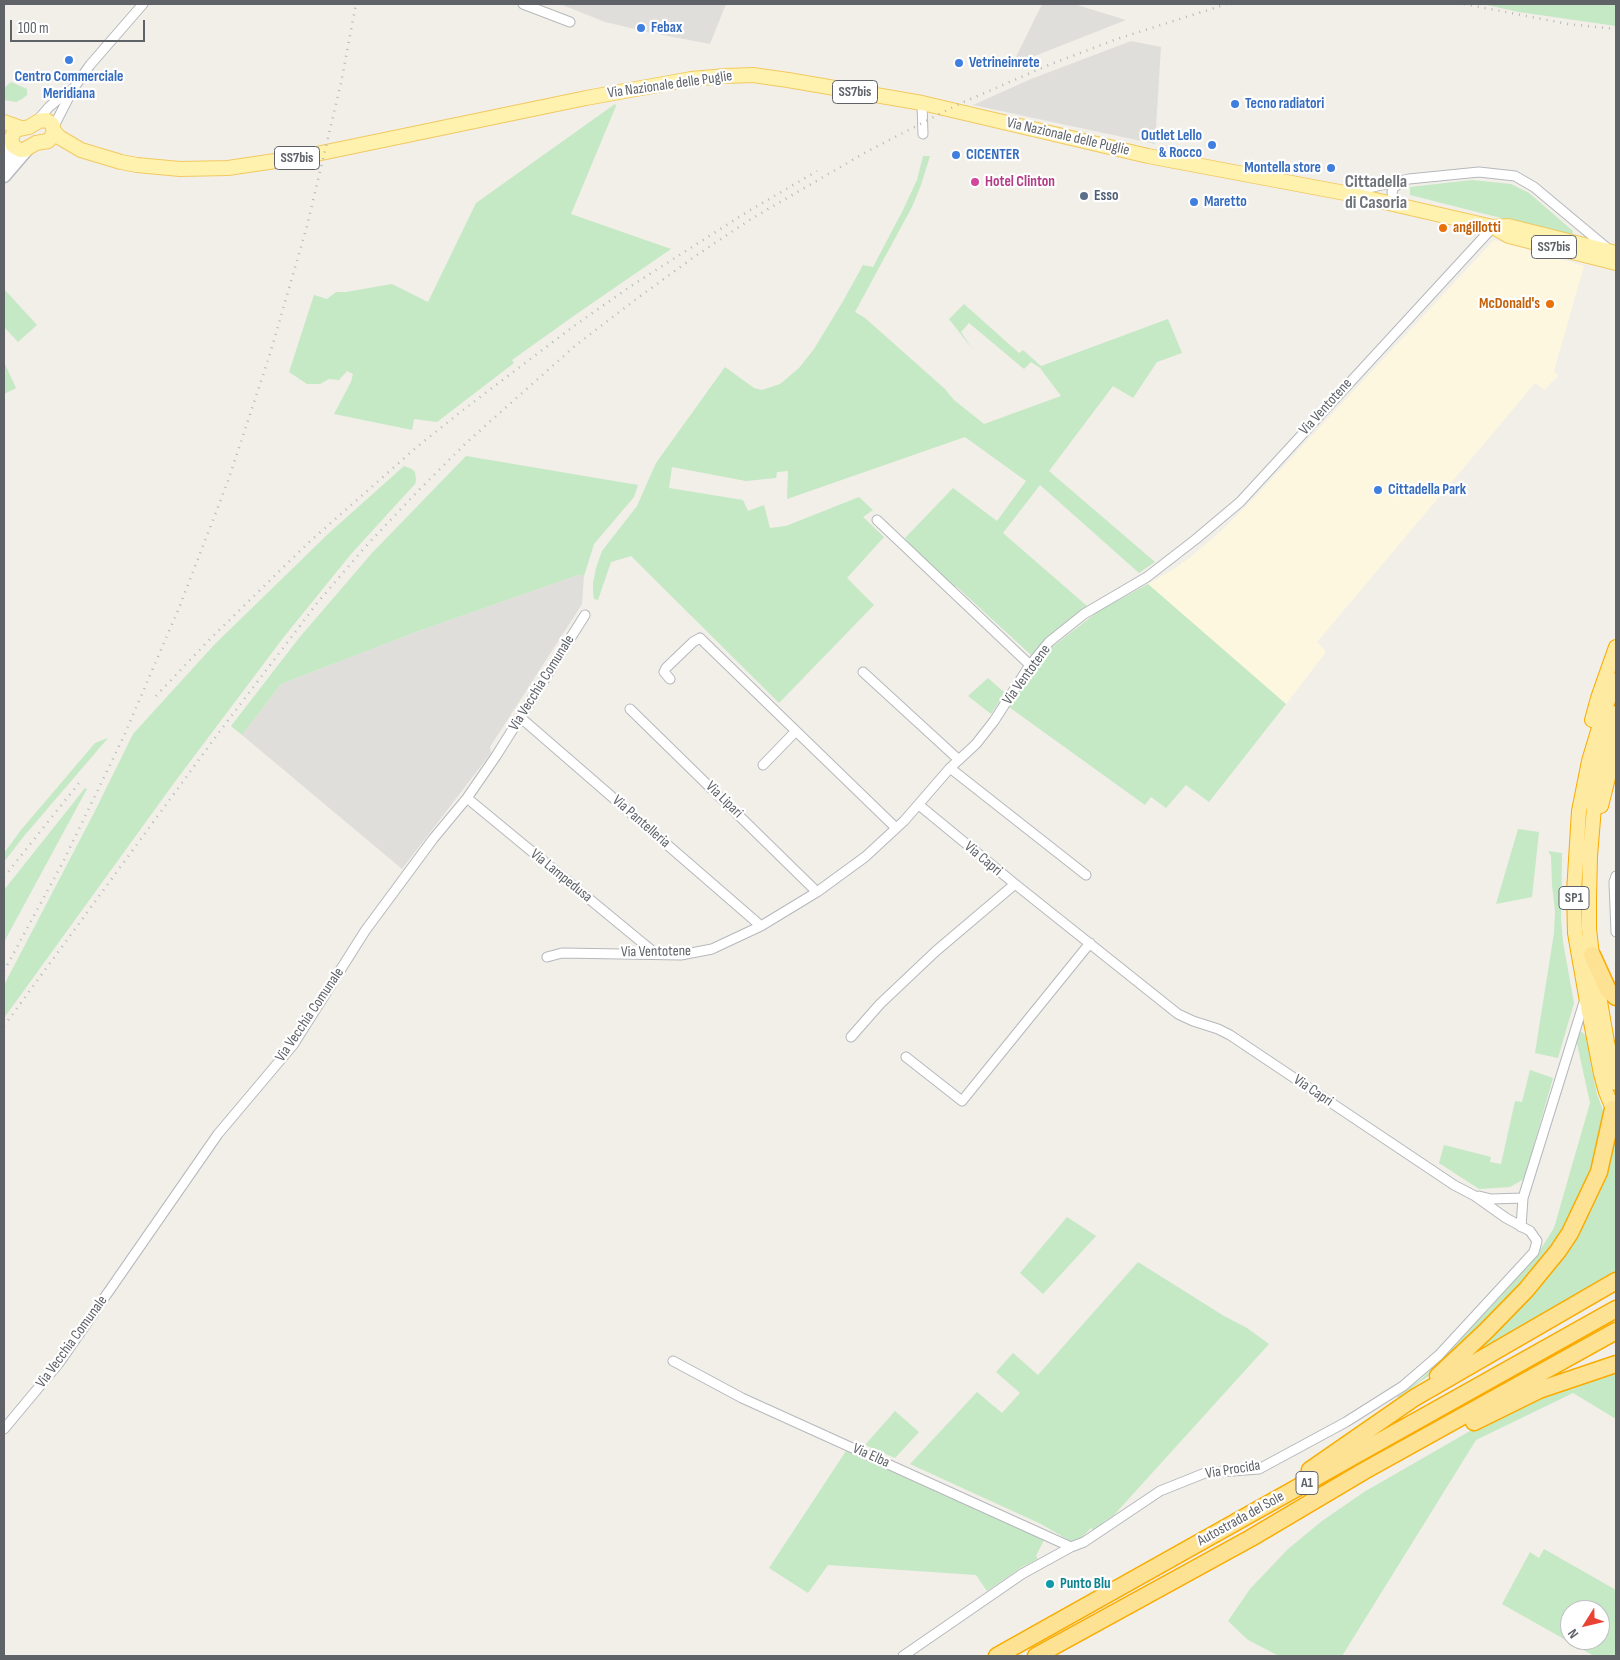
<!DOCTYPE html>
<style>
body{margin:0}
#map{position:relative;width:1620px;height:1660px;overflow:hidden;background:#f1efe8;font-family:"Sofia Sans Condensed",sans-serif}
canvas{display:block}
.frame{position:absolute;inset:0;border:5px solid #5f6368;pointer-events:none}
.north{position:absolute;left:1560px;top:1600px;width:50px;height:50px;box-sizing:border-box;background:#fff;border:1px solid #bfc1c3;border-radius:50%;rotate:234deg;font-size:14px;font-weight:700;line-height:20px;text-align:center;color:#5f6368}
.north::after{content:'';display:block;margin:auto;width:18px;height:22px;background:#ea4335;clip-path:polygon(50% 0,100% 100%,50% 72%,0 100%)}
.scale{position:absolute;left:10px;top:20px;width:135px;height:22px;box-sizing:border-box;border:2px solid #5f6368;border-top:0;padding-left:6px;font-size:15px;line-height:18px;white-space:nowrap;color:#5f6368;-webkit-text-stroke:4px #fff;paint-order:stroke}
</style>
<div id="map">
<canvas width="1620" height="1660"></canvas>
<div class="frame"></div>
<div class="north">N</div>
<div class="scale">100 m</div>
</div>
<script>
const c = document.querySelector('canvas').getContext('2d');
c.lineJoin = 'round';
function fill(path, color) { c.fillStyle = color; c.fill(path, 'evenodd'); }
const shape = rows => new Path2D(rows.map(r => 'M' + r).join(''));
function trace(path, color, width, dash) { c.strokeStyle = color; c.lineWidth = width; c.lineCap = dash ? 'butt' : 'round'; c.setLineDash(dash || []); c.stroke(path); }
function write(font, color, halo, rows, align = 'center') {
  c.font = font + ' "Sofia Sans Condensed",sans-serif'; c.lineWidth = 4.5; c.setLineDash([]); c.textBaseline = 'middle'; c.strokeStyle = halo; c.fillStyle = color; for (const [text, x, y, turn = 0] of rows) {
    c.save(); c.translate(x, y); c.rotate((+turn || 0) * Math.PI / 180); c.textAlign = isNaN(turn) ? turn : align; if (halo) c.strokeText(text, 0, 0); c.fillText(text, 0, 0); c.restore();
  }
}
fill(shape([
 [1494,240,1584,266,1554,371,1558,376,1544,390,1535,383,1317,642,1326,652,1286,704,1148,584,1174,569,1192,556,1220,532,1255,497]
]), '#fef7e0');
fill(shape([
 [560,4,726,4,710,44,652,33,605,22],
 [1042,4,1074,4,1126,20,1012,65],
 [1131,41,1161,47,1155,144,973,105,1031,79],
 [578,575,584,576,582,604,579,609,490,747,491,753,402,869,242,735,281,684,416,632]
]), '#e0deda');
fill(shape([
 [1482,4,1616,4,1616,26,1519,12],
 [11,82,27,89,27,95,22,99,16,102,4,100,4,88],
 [615,104,616,106,571,214,671,249,575,315,512,360,514,363,437,422,414,419,412,430,334,414,351,382,353,374,347,371,339,380,329,379,320,384,307,384,289,372,314,295,327,299,336,292,346,292,392,284,428,302,476,203],
 [923,156,930,156,921,185,912,207,855,312,865,318,945,389,954,400,984,424,1061,396,1040,368,1031,362,1024,369,969,323,961,332,973,350,949,319,964,304,1019,353,1023,350,1041,366,1168,319,1182,353,1157,362,1133,398,1113,386,1049,471,1155,562,1139,573,1040,485,1003,533,1087,606,1054,632,1031,655,957,587,951,585,921,558,905,538,953,488,997,521,1026,481,965,437,787,499,788,471,777,472,776,478,746,481,672,467,669,488,743,500,748,511,764,505,770,528,786,526,859,497,873,510,863,517,884,537,847,578,874,605,779,703,631,556,611,562,598,600,594,599,593,592,593,583,596,568,602,551,637,506,656,463,725,367,754,388,762,390,780,384,799,368,814,349,842,303,863,265,873,267,903,210,917,180],
 [1472,180,1511,184,1529,193,1573,231,1572,236,1410,195,1410,187],
 [4,289,37,325,18,342,4,327],
 [4,364,5,364,16,388,4,394],
 [466,456,638,485,634,497,594,544,584,576,578,575,416,632,281,684,242,735,231,726,299,638,372,553],
 [404,466,412,469,415,472,416,480,415,484,351,554,283,638,174,783,4,1018,4,985,95,811,133,734,214,645,329,533],
 [1148,584,1286,704,1209,802,1186,785,1166,808,1151,797,1145,805,1009,707,1038,663,1051,648,1100,610],
 [988,678,1005,693,991,714,968,696],
 [108,738,24,836,4,862,4,853,21,830,95,743],
 [85,788,87,789,4,942,4,890],
 [1518,829,1539,832,1532,897,1496,904],
 [1548,851,1562,853,1561,918,1563,942,1574,1003,1558,1058,1535,1053,1554,933,1555,911,1552,885,1551,856],
 [1582,1032,1587,1037,1591,1066,1597,1094,1604,1113,1593,1172,1583,1195,1550,1253,1456,1354,1427,1377,1398,1398,1397,1396,1420,1380,1442,1359,1496,1301,1538,1253,1554,1228,1590,1103,1576,1039,1578,1033],
 [1530,1070,1553,1078,1524,1179,1510,1187,1479,1189,1439,1163,1444,1145,1491,1157,1490,1162,1501,1164,1515,1101,1522,1102],
 [1613,1131,1616,1135,1616,1276,1476,1356,1471,1350,1560,1254],
 [1067,1217,1096,1236,1043,1294,1020,1273],
 [1138,1262,1224,1316,1247,1328,1269,1344,1114,1515,1105,1521,1095,1531,1091,1528,1079,1540,1070,1541,1041,1524,910,1464,977,1392,1002,1413,1020,1393,996,1372,1013,1353,1038,1375],
 [1616,1369,1616,1419,1573,1393,1476,1440,1342,1656,1279,1656,1248,1640,1228,1621,1250,1589,1288,1549,1322,1521,1364,1492,1477,1427,1564,1387],
 [895,1411,919,1432,895,1458,865,1445],
 [846,1451,1044,1540,1036,1556,1038,1559,1022,1567,987,1591,976,1575,828,1565,808,1593,769,1568],
 [1544,1549,1616,1590,1616,1656,1594,1656,1502,1604,1530,1552,1539,1558],
 [1570,1610,1600,1610,1600,1640,1570,1640]
]), '#c5e8c5');
const minor = shape([
 [523,4,570,22],
 [922,103,923,134],
 [36,122,49,107,62,96,73,89],
 [53,128,73,89,90,65,143,4],
 [1350,192,1409,179,1479,172,1515,176,1534,187,1607,248],
 [1399,205,1393,199,1392,192,1394,187,1402,182],
 [877,520,1030,665],
 [863,672,959,760],
 [670,679,664,672,666,668,693,642,700,638,896,828],
 [630,709,817,892],
 [521,718,761,926],
 [763,765,796,731],
 [950,768,1086,875],
 [467,798,656,954],
 [1616,876,1614,882,1616,932],
 [547,957,562,953,681,955,712,949,761,926,817,892,865,857,904,821,950,768,976,744,994,721,1030,665,1049,642,1084,614,1147,577,1196,539,1240,502,1493,227],
 [851,1037,880,1004,936,951,1015,884],
 [906,1057,962,1101,1090,943],
 [1479,1196,1491,1199,1523,1198],
 [1521,1227,1523,1198,1585,999],
 [673,1361,742,1398,1071,1547],
 [4,1429,59,1363,218,1134,293,1045,365,931,433,839,467,798,496,756,585,615],
 [903,1656,1022,1574,1071,1547,1084,1542,1160,1491,1205,1473,1259,1469,1346,1422,1403,1386,1439,1355,1534,1252,1537,1241,1530,1231,1506,1218,1475,1196,1454,1185,1230,1035,1218,1029,1193,1021,1178,1014,1015,884,919,805]
]);
const secondary = shape([
 [4,166,9,155,11,143],
 [4,176,28,148]
]);
const primary = shape([
 [46,120,52,124,54,131,51,138,48,141,36,143,24,150,20,150,13,146,11,139,15,130,29,127,39,121,46,120],
 [4,122,21,128],
 [54,131,59,137,81,150,121,162,137,165,180,169,228,168,302,157,586,98,691,79,725,76,753,75,788,80,922,103,1148,156,1345,193,1493,227,1509,236,1616,263],
 [1493,227,1508,226,1616,253]
]);
const trunk = shape([
 [1616,680,1604,711,1589,761,1579,811,1574,892,1575,933,1586,996,1601,1074,1606,1092,1616,1116],
 [1616,713,1608,738,1596,783,1590,856,1589,900,1589,929,1592,955,1607,1042,1616,1083],
 [1592,720,1598,698,1616,647],
 [1601,806,1616,746]
]);
const motorway = shape([
 [1592,955,1608,990,1616,997],
 [1438,1376,1486,1331,1526,1290,1558,1251,1570,1233,1599,1172,1613,1109],
 [1474,1422,1539,1390,1616,1364],
 [1310,1470,1414,1398,1616,1281],
 [997,1656,1616,1309],
 [1036,1656,1251,1538,1364,1471,1616,1331]
]);
trace(minor, '#b5b8bc', 11);
trace(secondary, '#b6babf', 15);
trace(primary, '#f2c960', 16);
trace(trunk, '#f9ab00', 16);
trace(motorway, '#f9ab00', 19);
trace(minor, '#fff', 9);
trace(secondary, '#fff', 12);
trace(primary, '#fff2af', 14);
trace(trunk, '#feeaa1', 14);
trace(motorway, '#fde293', 16);
trace(shape([
 [1464,4,1568,24,1616,29],
 [156,696,208,641,307,544,418,446,463,410,574,326,631,286,747,212,817,171],
 [4,877,79,783],
 [4,971,63,862,123,738,179,608,228,481,270,354,307,226,341,83,356,4],
 [4,1026,217,735,318,602,366,546,416,493,466,443,576,345,635,300,694,257,751,219,868,151,959,104,1051,64,1117,39,1227,4]
]), '#b6b7b8', 2.5, [1, 6]);
for (const [x, y, r, color] of [
 [641,28,5,"#3f7fe0"],
 [69,60,5,"#3f7fe0"],
 [959,63,5,"#3f7fe0"],
 [1235,104,5,"#3f7fe0"],
 [1212,145,5,"#3f7fe0"],
 [956,155,5,"#3f7fe0"],
 [1331,168,5,"#3f7fe0"],
 [975,182,5,"#d1479c"],
 [1084,196,5,"#5c6f8a"],
 [1194,202,5,"#3f7fe0"],
 [1443,228,5,"#e8710a"],
 [1550,304,5,"#e8710a"],
 [1378,490,5,"#3f7fe0"],
 [1050,1584,5,"#0f9aa8"]
]) { const dot = new Path2D(); dot.arc(x, y, r, 0, 2 * Math.PI); c.fillStyle = color; c.fill(dot); trace(dot, '#fff', 2); }
for (const [x, y, w] of [
 [855,92,45],
 [297,158,45],
 [1554,247,45],
 [1574,898,30],
 [1307,1483,22]
]) { const box = new Path2D(); box.roundRect(x - w / 2, y - 11.5, w, 23, 4); c.fillStyle = '#fff'; c.fill(box); trace(box, '#5f6368', 1); }
write('bold 14px', '#5f6368', null, [
 ["SS7bis",855,92],
 ["SS7bis",297,158],
 ["SS7bis",1554,247],
 ["SP1",1574,898],
 ["A1",1307,1483]
]);
write('bold 15px', '#366cbe', '#fff', [
 ["Febax",651,28],
 ["Vetrineinrete",969,63],
 ["Centro Commerciale",69,77,"center"],
 ["Meridiana",69,94,"center"],
 ["Tecno radiatori",1245,104],
 ["Outlet Lello",1202,136,"right"],
 ["& Rocco",1202,153,"right"],
 ["CICENTER",966,155],
 ["Montella store",1321,168,"right"],
 ["Maretto",1204,202],
 ["Cittadella Park",1388,490]
], 'left');
write('15px', '#5f6368', '#fff', [
 ["Via Nazionale delle Puglie",670,85,-8],
 ["Via Nazionale delle Puglie",1068,137,13],
 ["Via Ventotene",1326,407,-48],
 ["Via Ventotene",1027,675,-54],
 ["Via Vecchia Comunale",542,683,-58],
 ["Via Lipari",724,800,44],
 ["Via Pantelleria",641,822,41],
 ["Via Capri",983,859,40],
 ["Via Lampedusa",561,876,39],
 ["Via Ventotene",656,952,-1],
 ["Via Vecchia Comunale",310,1015,-56],
 ["Via Capri",1313,1091,34],
 ["Via Vecchia Comunale",72,1342,-54],
 ["Via Elba",871,1456,24],
 ["Via Procida",1233,1470,-9],
 ["Autostrada del Sole",1241,1519,-29]
]);
write('bold 15px', '#b23c85', '#fff', [
 ["Hotel Clinton",985,182]
], 'left');
write('bold 15px', '#4e5e75', '#fff', [
 ["Esso",1094,196]
], 'left');
write('bold 15px', '#c56008', '#fff', [
 ["angillotti",1453,228],
 ["McDonald's",1540,304,"right"]
], 'left');
write('bold 15px', '#0d838f', '#fff', [
 ["Punto Blu",1060,1584]
], 'left');
write('bold 18px', '#70757a', '#fff', [
 ["Cittadella",1376,182],
 ["di Casoria",1376,203]
]);
</script>
